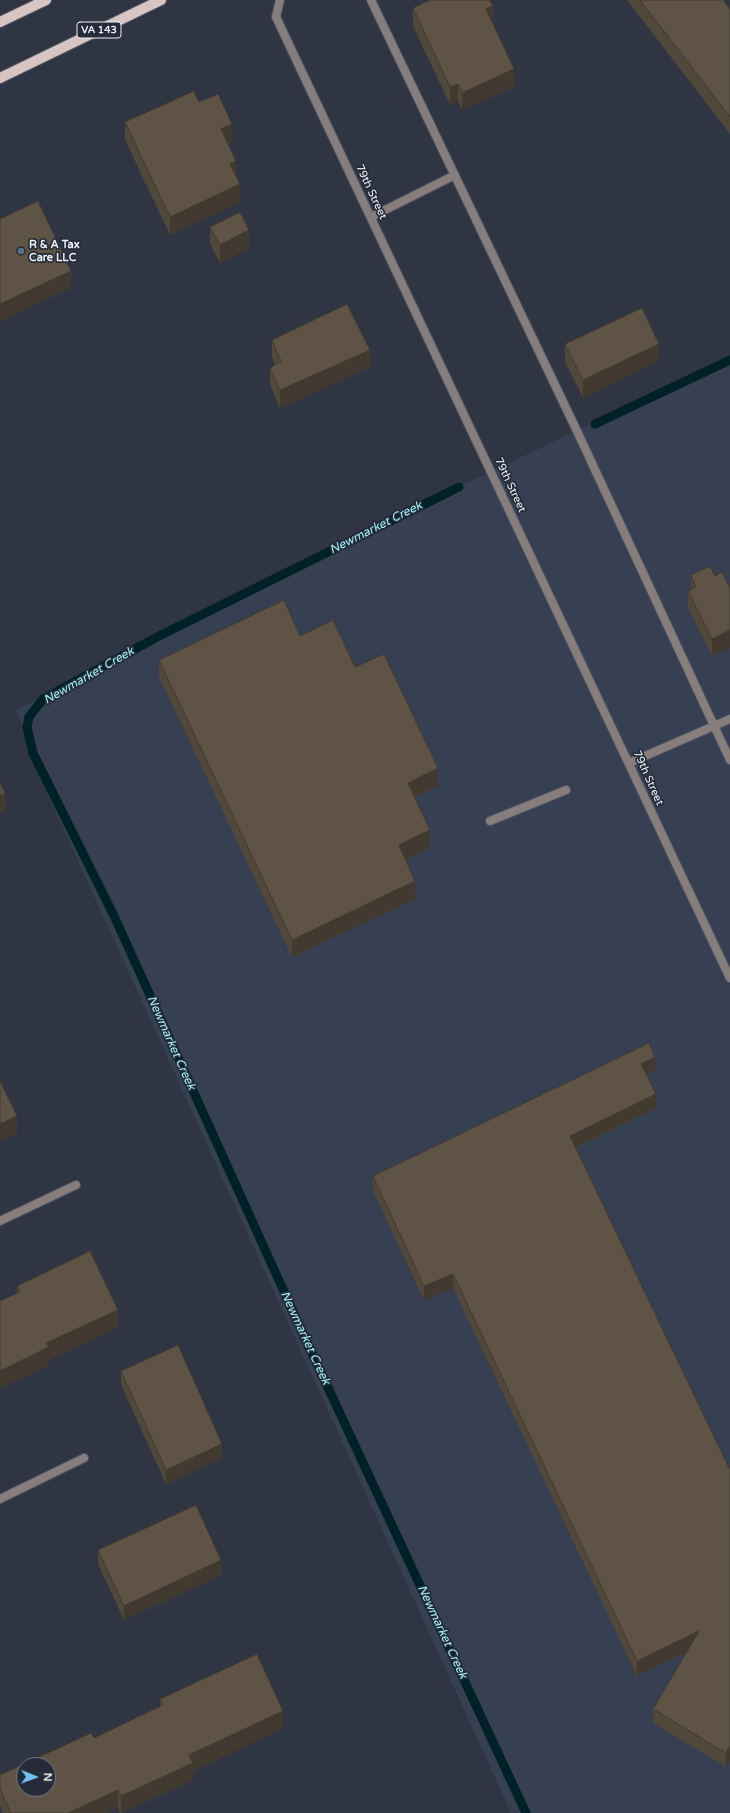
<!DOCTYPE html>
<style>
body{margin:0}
#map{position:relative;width:730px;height:1813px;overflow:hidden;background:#2f3543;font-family:"Varela Round",sans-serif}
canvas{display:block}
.north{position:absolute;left:16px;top:1757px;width:40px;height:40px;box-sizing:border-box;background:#252b38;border:1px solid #747985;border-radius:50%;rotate:91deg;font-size:11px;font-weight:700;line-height:16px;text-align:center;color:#ebeff8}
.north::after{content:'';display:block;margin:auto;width:14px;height:18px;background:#72c1f5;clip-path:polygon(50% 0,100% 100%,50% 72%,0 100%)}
</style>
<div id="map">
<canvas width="730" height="1813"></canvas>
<div class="north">N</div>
</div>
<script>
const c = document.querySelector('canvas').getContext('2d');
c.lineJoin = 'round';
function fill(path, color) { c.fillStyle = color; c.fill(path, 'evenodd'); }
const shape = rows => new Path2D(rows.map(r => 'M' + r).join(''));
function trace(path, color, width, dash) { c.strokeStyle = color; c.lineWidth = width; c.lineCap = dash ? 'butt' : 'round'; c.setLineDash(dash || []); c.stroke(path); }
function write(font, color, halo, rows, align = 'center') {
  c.font = font + ' "Varela Round",sans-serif'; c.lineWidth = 3.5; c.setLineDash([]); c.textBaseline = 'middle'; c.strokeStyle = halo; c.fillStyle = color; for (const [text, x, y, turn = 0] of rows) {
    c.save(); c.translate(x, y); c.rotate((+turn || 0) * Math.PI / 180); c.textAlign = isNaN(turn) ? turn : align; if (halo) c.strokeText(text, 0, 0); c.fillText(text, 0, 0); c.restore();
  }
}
fill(shape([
 [730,357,730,1813,511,1813,49,797,16,710,459,487]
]), '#373f52');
trace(shape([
 [595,424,730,360],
 [459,487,161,635,43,699,29,717,27,727,33,753,115,918,310,1349,526,1813]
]), '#002226', 9);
const service = shape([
 [280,0,276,17,730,978],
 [371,0,577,431,730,760],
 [371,217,455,175],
 [629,763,730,719],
 [490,821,566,790],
 [0,1221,76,1185],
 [0,1499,84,1458]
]);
const primary = shape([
 [0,22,46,0],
 [0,78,161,0]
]);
trace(service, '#4d5360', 10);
trace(primary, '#4d5360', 12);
trace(service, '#877d7c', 8);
trace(primary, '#d8c5c3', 10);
fill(shape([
 [627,0,723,0,730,9,730,134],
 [413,8,493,23,514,87,462,110,458,101,450,105,413,26],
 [199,102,232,142,228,144,240,202,170,235,125,140,125,122],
 [210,227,249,248,220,263,210,244],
 [272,340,370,367,280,408,270,385,270,368,275,365,272,357],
 [565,344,659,361,583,398,565,362],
 [691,575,715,576,712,656,688,608,688,591,691,589],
 [300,636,355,667,438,786,415,797,430,848,405,860,415,899,292,957,159,677,159,660],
 [655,1071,647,1075,656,1108,576,1148,730,1470,730,1761,726,1767,653,1723,653,1709,687,1651,637,1676,453,1288,424,1300,373,1191,373,1176],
 [17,1286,118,1327,49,1360,49,1365,0,1388,0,1301,17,1293],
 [121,1371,222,1458,166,1484,121,1385],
 [98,1550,221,1575,124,1620,98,1564],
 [160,1699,283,1728,193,1771,193,1780,121,1813,120,1813,118,1807,106,1813,3,1813,0,1806,0,1775,94,1738,160,1706]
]), '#51473b');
fill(shape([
 [493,6,493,23,486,9],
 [514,69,514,87,462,110,462,93],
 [458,84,458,101,450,105,450,87],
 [232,124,232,142,221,147,221,129],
 [236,161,236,178,230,164],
 [240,184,240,202,170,235,170,217],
 [249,230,249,248,220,263,220,245],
 [71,271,71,288,0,322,0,304],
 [659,344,659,361,583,398,583,380],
 [370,350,370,367,280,408,280,390],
 [730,630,730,648,712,656,712,639],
 [438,768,438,786,408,800,408,783],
 [5,793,5,811,0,813,0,796],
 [430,830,430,848,399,863,399,845],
 [415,881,415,899,292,957,292,940],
 [655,1057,655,1071,641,1078,641,1064],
 [656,1094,656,1108,570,1150,570,1136],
 [17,1116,17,1134,0,1141,0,1124],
 [453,1274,453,1288,424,1300,424,1286],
 [118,1310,118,1327,49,1360,49,1365,0,1388,0,1371,46,1343],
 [222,1444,222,1458,166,1484,166,1470],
 [221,1560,221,1575,124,1620,124,1606],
 [699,1631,699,1646,637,1676,637,1661],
 [283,1711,283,1728,193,1771,193,1780,121,1813,121,1796,189,1755],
 [730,1746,730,1761,726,1767,726,1753],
 [118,1790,118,1807,106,1813,68,1813]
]), '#423a30');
const building = shape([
 [430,0,490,0,493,6,486,9,514,69,462,93,458,84,450,87,413,8,430,0],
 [640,0,723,0,730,9,730,117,640,0],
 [194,91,199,102,218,94,232,124,221,129,236,161,230,164,240,184,170,217,125,122,194,91],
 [38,201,71,271,0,304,0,219,38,201],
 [240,212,249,230,220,245,210,227,240,212],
 [347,304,370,350,280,390,270,368,281,361,272,340,347,304],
 [642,308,659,344,583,380,565,344,642,308],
 [710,566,715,576,722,572,730,588,730,630,712,639,688,591,696,587,691,575,710,566],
 [284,600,300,636,333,620,355,667,384,654,438,768,408,783,430,830,399,845,415,881,292,940,159,660,284,600],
 [0,782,5,793,0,796,0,782],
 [649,1043,655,1057,641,1064,656,1094,570,1136,730,1470,730,1746,726,1753,653,1709,699,1631,637,1661,453,1274,424,1286,373,1176,649,1043],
 [0,1081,17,1116,0,1124,0,1081],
 [90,1251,118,1310,46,1343,49,1347,0,1371,0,1301,20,1292,17,1286,90,1251],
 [178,1345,222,1444,166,1470,121,1371,178,1345],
 [196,1505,221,1560,124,1606,98,1550,196,1505],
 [257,1654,283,1711,189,1755,193,1763,121,1796,118,1790,68,1813,11,1813,0,1789,0,1775,91,1733,94,1738,163,1705,160,1699,257,1654],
 [24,1765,48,1765,48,1789,24,1789,24,1765]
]);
fill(building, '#5e5345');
trace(building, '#423a30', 1);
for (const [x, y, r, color] of [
 [21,251,4,"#5c6f8a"]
]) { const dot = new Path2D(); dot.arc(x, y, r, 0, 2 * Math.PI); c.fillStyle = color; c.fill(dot); trace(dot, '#252b38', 1.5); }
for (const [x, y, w] of [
 [99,30,44]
]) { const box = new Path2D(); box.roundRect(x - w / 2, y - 8, w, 16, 3); c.fillStyle = '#252b38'; c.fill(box); trace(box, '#ebeff8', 1); }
write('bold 10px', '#ebeff8', null, [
 ["VA 143",99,30]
]);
write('11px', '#ebeff8', '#252b38', [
 ["79th Street",371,192,65],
 ["79th Street",510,485,65],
 ["79th Street",648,778,66]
]);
write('bold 11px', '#ebeff8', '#252b38', [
 ["R & A Tax",29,245],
 ["Care LLC",29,258]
], 'left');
write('italic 12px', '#a2f3fd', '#252b38', [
 ["Newmarket Creek",376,528,-27],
 ["Newmarket Creek",89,676,-30],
 ["Newmarket Creek",171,1043,66],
 ["Newmarket Creek",305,1338,65],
 ["Newmarket Creek",442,1632,65]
]);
</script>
